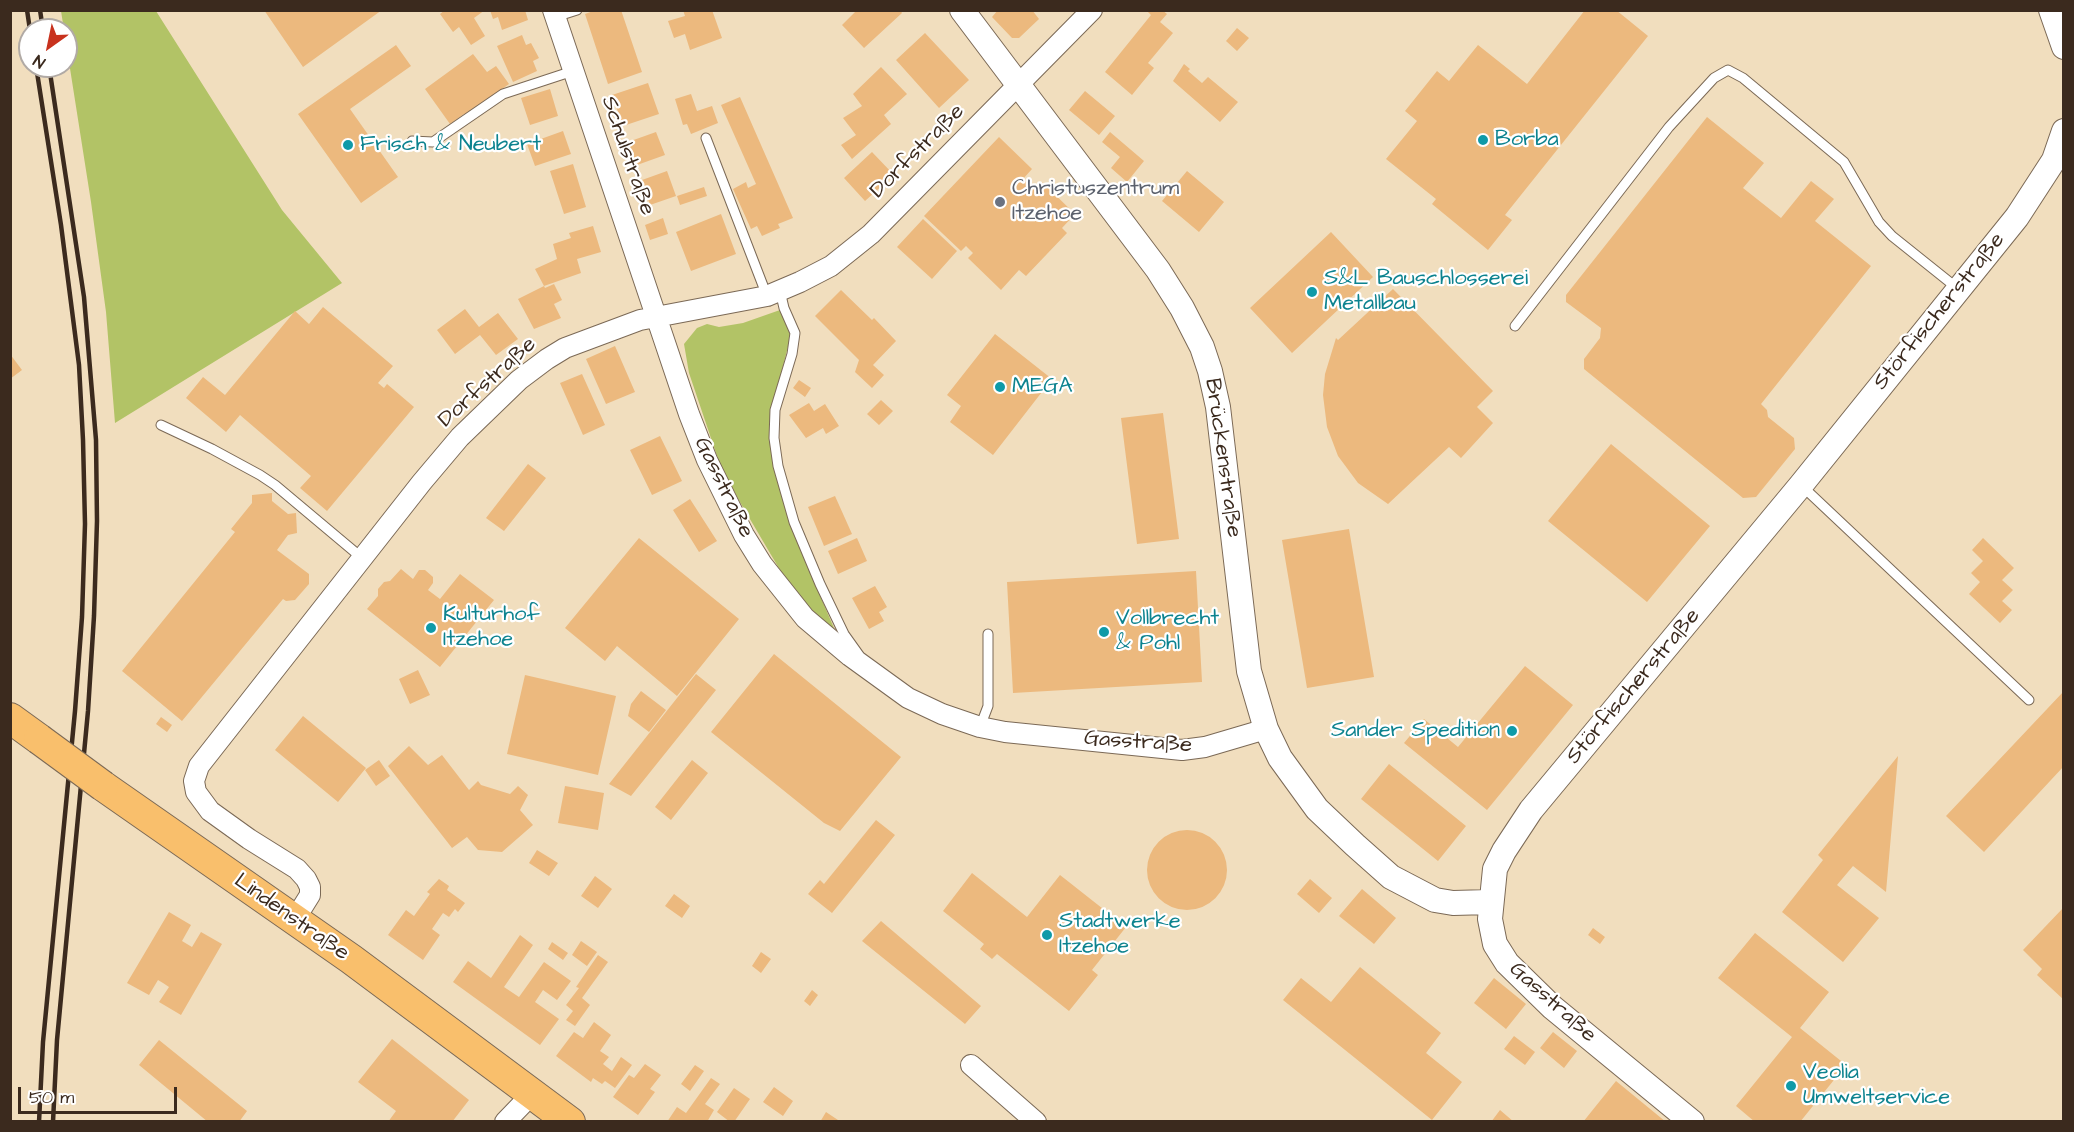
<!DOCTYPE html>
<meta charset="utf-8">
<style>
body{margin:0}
#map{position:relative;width:2074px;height:1132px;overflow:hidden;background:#f1debe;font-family:"Architects Daughter",sans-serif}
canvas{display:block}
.frame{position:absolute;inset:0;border:12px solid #3b2a1e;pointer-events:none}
.north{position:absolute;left:18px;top:18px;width:60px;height:60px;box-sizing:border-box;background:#fff;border:2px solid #b1aaa5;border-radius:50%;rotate:213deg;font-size:16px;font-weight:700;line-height:24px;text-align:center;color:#3b2a1e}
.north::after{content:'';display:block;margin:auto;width:21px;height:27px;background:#c8321e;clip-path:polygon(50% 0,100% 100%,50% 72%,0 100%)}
.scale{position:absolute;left:18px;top:1087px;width:159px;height:27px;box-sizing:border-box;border:3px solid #3b2a1e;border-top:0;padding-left:8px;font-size:18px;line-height:21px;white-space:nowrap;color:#3b2a1e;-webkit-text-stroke:4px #fff;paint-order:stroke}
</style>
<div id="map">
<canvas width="2074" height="1132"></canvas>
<div class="frame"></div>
<div class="north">N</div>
<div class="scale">50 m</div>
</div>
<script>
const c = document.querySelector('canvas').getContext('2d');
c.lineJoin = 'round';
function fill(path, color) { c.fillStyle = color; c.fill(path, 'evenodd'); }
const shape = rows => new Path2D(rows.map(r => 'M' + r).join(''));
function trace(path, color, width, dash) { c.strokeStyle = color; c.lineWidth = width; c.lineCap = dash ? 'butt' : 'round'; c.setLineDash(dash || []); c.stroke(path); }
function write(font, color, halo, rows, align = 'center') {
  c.font = font + ' "Architects Daughter",sans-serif'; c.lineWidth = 4.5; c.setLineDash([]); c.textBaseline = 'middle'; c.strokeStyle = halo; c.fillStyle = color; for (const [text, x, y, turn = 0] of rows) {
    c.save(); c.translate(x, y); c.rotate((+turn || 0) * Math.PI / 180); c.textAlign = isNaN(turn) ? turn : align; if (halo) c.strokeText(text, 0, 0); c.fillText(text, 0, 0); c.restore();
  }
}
fill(shape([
 [61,11,156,11,282,210,342,283,115,423,106,312,91,202,66,43,66,30,64,30],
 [780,310,791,335,771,413,772,455,778,482,806,563,837,635,804,604,787,582,737,497,719,462,689,373,684,344,697,328,707,324,719,327,743,323]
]), '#b2c366');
fill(shape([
 [264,10,382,10,303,67],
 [445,10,485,10,474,18,485,36,471,45,459,27,453,32,440,14],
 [490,10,525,10,528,20,502,30,498,17,493,19],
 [596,10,621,10,642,72,608,84,585,14],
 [683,10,712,10,722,38,690,50,685,34,674,38,668,21,685,16],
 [857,10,900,10,902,13,864,48,842,25],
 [998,10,1032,10,1039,19,1019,38,1012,38,992,17],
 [1146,10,1162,10,1167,14,1160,22,1173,33,1148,63,1154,68,1132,95,1105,72,1151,15],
 [1585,10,1616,10,1648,36,1505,215,1512,220,1488,250,1432,204,1436,199,1386,159,1417,121,1405,111,1437,71,1449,81,1478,45,1527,84],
 [1237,28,1249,38,1237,51,1226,41],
 [925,33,969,80,939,108,896,60],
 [522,35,526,45,531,43,539,58,533,61,537,71,513,82,497,46],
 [396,45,411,66,350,109,398,177,361,203,298,114],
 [473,54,487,72,496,66,509,84,465,116,464,114,450,124,425,89],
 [1184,64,1190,69,1188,71,1202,83,1208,77,1238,102,1220,122,1173,81],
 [881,67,907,94,884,115,891,124,852,159,841,145,856,135,843,118,862,106,853,94],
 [648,83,659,114,623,126,612,95],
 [550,89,558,116,530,125,521,98],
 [1085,91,1115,116,1099,135,1069,110],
 [691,94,697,111,712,106,718,123,691,134,687,124,683,125,675,99],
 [740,97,793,218,778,224,780,228,762,236,757,226,751,229,733,189,746,182,748,188,756,184,721,105],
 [1707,117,1764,163,1743,188,1781,218,1811,181,1834,199,1815,221,1871,266,1761,404,1767,410,1768,417,1794,438,1795,449,1756,497,1743,498,1584,369,1584,359,1600,338,1601,328,1566,302,1566,295],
 [563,131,571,154,535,166,527,144],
 [656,132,665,155,637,165,628,142],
 [1110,132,1144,161,1127,182,1111,168,1120,157,1102,142],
 [999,137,1032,169,1023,179,1035,190,1042,182,1075,214,1062,228,1067,233,1026,276,1019,270,1001,290,968,258,973,253,966,246,961,251,924,216],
 [872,152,894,175,865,201,844,178],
 [573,164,586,207,564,214,550,171],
 [667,171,676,196,650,205,642,180],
 [1187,171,1224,202,1199,232,1162,201],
 [704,187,707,196,680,205,677,196],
 [721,214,736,254,691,271,676,232],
 [663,218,668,234,650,240,645,225],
 [923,219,957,251,932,279,897,247],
 [593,226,601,252,577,259,581,273,544,286,545,288,554,284,562,300,554,304,561,318,534,329,518,299,544,286,535,269,557,259,553,244,571,238,569,233],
 [1331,232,1373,277,1292,353,1250,308],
 [1393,289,1493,391,1477,407,1493,423,1461,458,1449,447,1388,504,1358,483,1338,456,1327,427,1323,395,1325,374,1336,338,1338,340],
 [841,290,872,320,874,318,896,341,873,365,884,375,872,388,855,372,859,360,815,316],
 [323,307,393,366,378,383,384,388,387,384,414,407,327,511,300,488,311,476,240,415,226,432,186,398,203,377,225,395,295,311,309,324],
 [465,309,479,327,498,313,518,339,496,355,480,335,455,354,437,330],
 [995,334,1052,379,993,455,950,422,961,406,947,395],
 [615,346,635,392,606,404,586,359],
 [10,354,22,370,10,379],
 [582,374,605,425,583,435,560,383],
 [799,380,811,388,805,397,793,388],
 [881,400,893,411,879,425,867,414],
 [809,403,814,411,825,404,839,426,826,434,823,428,806,438,789,415],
 [1163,413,1179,539,1137,544,1121,418],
 [660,436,682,481,652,495,630,450],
 [1611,444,1710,526,1647,602,1548,521],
 [528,464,546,478,504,531,486,518],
 [272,493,272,501,288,514,296,513,297,533,288,535,277,550,309,574,309,584,295,600,286,601,283,599,182,721,122,671,235,532,231,529,252,503,252,495],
 [835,496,852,534,824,546,808,507],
 [690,499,717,541,699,552,673,510],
 [1349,529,1374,677,1307,688,1282,540],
 [639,538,739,619,677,696,617,646,605,661,565,628],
 [857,538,867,561,838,574,828,551],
 [1983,538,2014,568,2002,580,2013,590,2002,601,2012,610,2000,623,1969,594,1980,582,1971,573,1983,561,1972,550],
 [401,569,413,579,419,570,425,570,433,577,433,583,428,590,440,599,460,574,494,600,440,667,367,609,378,596,378,589,384,582,390,581],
 [1196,571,1202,682,1013,693,1007,582],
 [875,586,887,607,879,612,884,621,869,629,852,598],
 [774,654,901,757,840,831,824,823,711,732],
 [1525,666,1573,705,1487,810,1404,743,1424,719,1458,747],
 [418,670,430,695,410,704,399,679],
 [696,674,716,690,631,796,609,784],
 [525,675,616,696,598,775,507,754],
 [641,691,666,710,649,732,628,716,631,704],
 [2064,691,2064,766,1984,852,1946,816],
 [303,716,366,768,338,802,275,750],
 [161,717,172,725,167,732,156,724],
 [409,746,428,765,442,755,469,790,478,781,481,785,510,794,518,786,528,795,520,810,533,825,502,852,478,850,467,837,452,848,388,766],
 [1898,756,1886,892,1853,866,1837,885,1879,918,1843,962,1782,912,1823,860,1818,855],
 [379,760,390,776,376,786,365,770],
 [692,760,708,773,671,820,655,807],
 [1389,764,1466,826,1438,861,1361,799],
 [565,786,604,793,598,830,558,823],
 [876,820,895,835,832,913,808,894,820,880,824,884],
 '1147 870a40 40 0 1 1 80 0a40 40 0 1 1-80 0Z',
 [537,850,558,863,549,876,529,863],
 [972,873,1027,917,1060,875,1126,927,1092,970,1098,975,1069,1011,997,954,992,959,980,949,984,944,943,911],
 [595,876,612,889,598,908,581,896],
 [439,879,449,886,447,890,465,903,458,912,455,909,449,917,443,913,432,929,440,935,423,960,388,935,406,910,414,916,430,894,427,892],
 [1310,879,1332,898,1319,913,1297,894],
 [1362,889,1396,918,1374,944,1339,916],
 [674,894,690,906,682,918,665,906],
 [2064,907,2064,1000,2037,975,2042,969,2023,950],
 [169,912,191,925,182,941,192,947,201,932,222,944,181,1015,159,1002,169,987,163,983,158,980,149,995,127,983],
 [881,921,981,1006,965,1024,862,941],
 [1593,928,1605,937,1600,944,1588,935],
 [1755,933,1829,992,1800,1028,1846,1065,1800,1122,1755,1122,1736,1106,1792,1037,1718,978],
 [520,935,533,945,504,987,519,997,544,962,571,981,557,1000,543,990,535,1002,559,1019,540,1045,453,982,468,961,491,978],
 [581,941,597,952,587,966,572,955],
 [552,942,568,953,563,960,548,949],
 [761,952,771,959,761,973,752,966],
 [598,955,608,962,582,998,590,1005,575,1026,566,1020,573,1011,566,1005,579,988,576,987],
 [1360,967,1441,1033,1426,1053,1462,1082,1432,1120,1283,1000,1301,978,1331,1002],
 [1494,978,1526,1004,1506,1029,1474,1003],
 [812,990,818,995,810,1006,804,1001],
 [594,1022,611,1035,600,1051,609,1057,603,1064,612,1071,621,1057,632,1065,615,1088,605,1081,602,1084,593,1078,591,1082,556,1056,574,1032,583,1038],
 [1553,1032,1577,1051,1564,1068,1540,1048],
 [1514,1036,1535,1052,1525,1065,1504,1049],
 [392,1039,469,1100,452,1122,388,1122,396,1111,358,1082],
 [159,1040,247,1111,239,1122,208,1122,139,1065],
 [645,1064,661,1075,650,1089,655,1092,638,1115,613,1097,629,1075,634,1078],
 [695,1065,704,1071,690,1091,681,1084],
 [711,1078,720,1084,705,1104,714,1110,707,1122,667,1122,677,1107,686,1113],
 [1616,1081,1666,1122,1583,1122],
 [774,1087,793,1101,783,1116,763,1102],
 [734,1088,750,1099,734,1122,730,1122,717,1112],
 [1500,1110,1514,1122,1491,1122],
 [826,1112,841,1122,820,1122]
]), '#ecb97e');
const service = shape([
 [555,17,577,10],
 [706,138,767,296],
 [412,141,433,142,503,94,573,71],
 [780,291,784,308,795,333,792,354,775,410,774,438,778,466,794,522,820,584,844,634,859,655],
 [1515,326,1669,127,1714,78,1728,70,1743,78,1844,162,1879,222,1892,236,1957,288],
 [161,425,212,449,260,475,275,485,362,558],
 [1801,485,2029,700],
 [980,727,988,706,988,634]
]);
const minor = shape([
 [553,10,689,414,707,460,744,535,762,564,805,618,850,656,908,698,942,714,980,727,1005,732,1182,750,1205,747,1266,729],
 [295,919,310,895,310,887,306,879,297,869,249,839,210,811,196,792,194,781,199,766,422,482,460,437,519,380,547,359,565,348,640,320,767,296,800,282,831,266,871,234,1092,10],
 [971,1065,1036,1122],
 [505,1122,532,1094]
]);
const tertiary = shape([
 [962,10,1158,270,1182,308,1202,347,1210,371,1218,407,1249,671,1266,729,1280,758,1317,809,1355,845,1391,877,1435,900,1453,903,1490,902],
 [2051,10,2064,47],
 [1692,1122,1552,1007,1507,963,1495,944,1490,919,1495,869,1504,851,1531,810,1801,485,2017,217,2054,160,2064,131]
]);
const primary = shape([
 [10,718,39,739],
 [103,786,351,959,570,1122]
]);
trace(service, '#7b6956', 11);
trace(minor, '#7b6956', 22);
trace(tertiary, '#7b6956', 26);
trace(primary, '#7b6956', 32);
trace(service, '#fff', 9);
trace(minor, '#fff', 20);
trace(tertiary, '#fff', 24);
trace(primary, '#f9bf6c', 30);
trace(shape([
 [27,10,30,30],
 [40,10,43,30],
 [36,66,61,225,79,365,83,440,85,524,82,617,75,711,43,1042,39,1122],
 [49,66,84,297,96,440,97,521,94,616,88,711,57,1040,53,1122]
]), '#3b2a1e', 4.5);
const primaryBridge = shape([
 [39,739,103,786]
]);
trace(primaryBridge, '#7b6956', 32, []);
trace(primaryBridge, '#f9bf6c', 30);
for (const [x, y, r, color] of [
 [1483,140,6,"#0f9aa8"],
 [348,145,6,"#0f9aa8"],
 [1000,202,6,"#6b7280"],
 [1312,292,6,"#0f9aa8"],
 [1000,387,6,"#0f9aa8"],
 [431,628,6,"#0f9aa8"],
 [1104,632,6,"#0f9aa8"],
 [1512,731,6,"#0f9aa8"],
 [1047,935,6,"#0f9aa8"],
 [1791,1086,6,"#0f9aa8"]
]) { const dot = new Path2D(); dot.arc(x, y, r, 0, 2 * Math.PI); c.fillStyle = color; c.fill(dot); trace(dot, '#fff', 2); }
write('22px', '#0d838f', '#fff', [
 ["Borba",1495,140],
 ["Frisch & Neubert",360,145],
 ["S&L Bauschlosserei",1324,279],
 ["Metallbau",1324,304],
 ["MEGA",1012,387],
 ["Kulturhof",443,615],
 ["Itzehoe",443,640],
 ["Vollbrecht",1116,619],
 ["& Pohl",1116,644],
 ["Sander Spedition",1500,731,"right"],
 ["Stadtwerke",1059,922],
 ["Itzehoe",1059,947],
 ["Veolia",1803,1073],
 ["Umweltservice",1803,1098]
], 'left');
write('22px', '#3b2a1e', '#fff', [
 ["Dorfstraße",918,152,-45],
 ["Schulstraße",627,156,71],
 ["Störfischerstraße",1940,312,-51],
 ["Dorfstraße",488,383,-42],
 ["Brückenstraße",1222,458,82],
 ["Gasstraße",723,488,64],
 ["Störfischerstraße",1634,687,-50],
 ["Gasstraße",1138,743,4],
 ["Lindenstraße",291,918,35],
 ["Gasstraße",1552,1003,42]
]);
write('22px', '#5b616d', '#fff', [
 ["Christuszentrum",1012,189],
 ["Itzehoe",1012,214]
], 'left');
</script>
